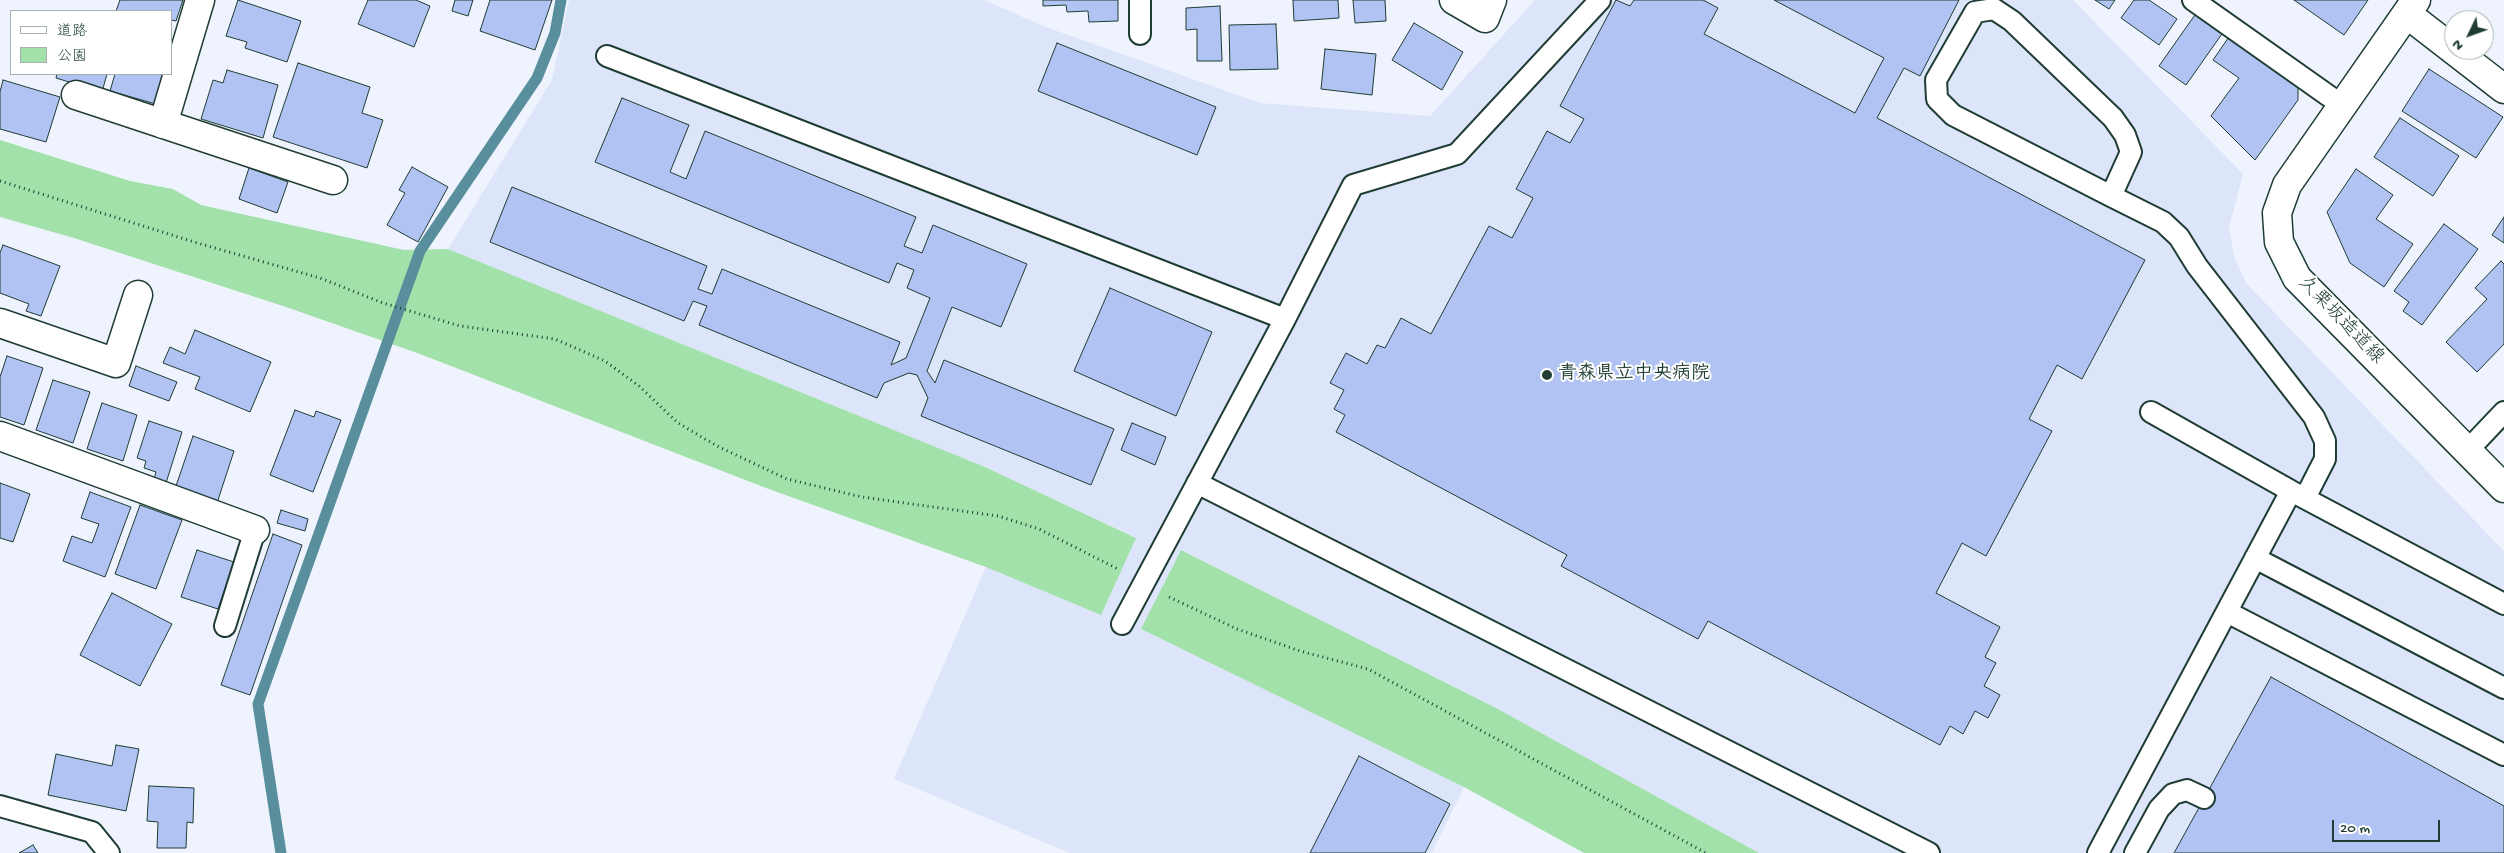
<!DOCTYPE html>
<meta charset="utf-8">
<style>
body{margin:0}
#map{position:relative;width:2504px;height:853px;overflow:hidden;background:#eff3fd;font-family:"Gochi Hand","Klee One",sans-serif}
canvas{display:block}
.legend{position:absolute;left:10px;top:10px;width:162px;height:65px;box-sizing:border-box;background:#fff;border:1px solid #a5b1ae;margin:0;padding:6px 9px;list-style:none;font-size:15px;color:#1f3d34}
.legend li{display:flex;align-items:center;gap:10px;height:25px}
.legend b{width:25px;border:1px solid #a5b1ae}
.north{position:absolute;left:2444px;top:10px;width:50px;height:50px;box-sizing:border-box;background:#fff;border:1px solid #a5b1ae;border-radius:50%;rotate:228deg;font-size:14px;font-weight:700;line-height:20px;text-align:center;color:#1f3d34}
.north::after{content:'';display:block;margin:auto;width:18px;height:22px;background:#1f3d34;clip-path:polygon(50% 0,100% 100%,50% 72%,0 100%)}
.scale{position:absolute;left:2332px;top:820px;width:108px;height:22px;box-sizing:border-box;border:2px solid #1f3d34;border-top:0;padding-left:6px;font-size:15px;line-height:18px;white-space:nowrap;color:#1f3d34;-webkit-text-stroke:4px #fff;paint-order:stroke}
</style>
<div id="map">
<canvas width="2504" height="853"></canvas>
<ul class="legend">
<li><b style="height:6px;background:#fff"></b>道路</li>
<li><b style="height:14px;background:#a2e1a9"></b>公園</li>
</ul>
<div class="north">N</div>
<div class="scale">20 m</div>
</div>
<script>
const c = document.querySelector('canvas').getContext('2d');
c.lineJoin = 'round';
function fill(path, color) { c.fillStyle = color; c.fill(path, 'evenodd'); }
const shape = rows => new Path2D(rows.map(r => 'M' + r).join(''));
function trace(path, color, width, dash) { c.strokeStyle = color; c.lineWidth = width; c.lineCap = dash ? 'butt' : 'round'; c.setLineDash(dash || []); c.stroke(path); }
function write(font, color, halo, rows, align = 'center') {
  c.font = font + ' "Gochi Hand","Klee One",sans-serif'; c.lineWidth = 4; c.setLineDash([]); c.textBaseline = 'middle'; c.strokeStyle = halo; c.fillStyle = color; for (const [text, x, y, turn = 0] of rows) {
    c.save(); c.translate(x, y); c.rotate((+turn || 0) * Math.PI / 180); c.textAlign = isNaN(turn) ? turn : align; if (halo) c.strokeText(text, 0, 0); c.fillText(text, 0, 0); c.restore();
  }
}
fill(shape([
 [569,0,984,0,1043,26,1260,103,1430,116,1535,0,2073,0,2243,174,2229,227,2234,257,2246,283,2504,551,2504,853,1759,853,1496,708,1182,550,1141,629,1464,787,1432,853,1070,853,894,779,986,567,1101,615,1135,537,985,467,448,249,552,80]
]), '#dce5fa');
fill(shape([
 [0,140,130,181,173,189,201,205,404,250,448,249,985,467,1136,538,1101,615,986,567,766,488,420,354,289,308,74,238,0,217],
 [1181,550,1496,708,1759,853,1584,853,1464,787,1141,629]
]), '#a2e1a9');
trace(shape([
 [281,853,258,704,420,251,537,78,555,33,561,0]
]), '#598f9c', 11);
const building = shape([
 [120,0,183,0,176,21,171,20,171,11,116,11,120,0],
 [238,0,301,21,287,62,245,48,247,42,226,36,238,0],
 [368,0,416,0,430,6,414,47,358,24,368,0],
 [455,0,473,0,468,16,452,11,455,0],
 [490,0,552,0,535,50,480,31,490,0],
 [1043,0,1118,0,1118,21,1089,22,1088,11,1067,12,1066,5,1043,6,1043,0],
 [1293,0,1338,0,1339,18,1294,21,1293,0],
 [1353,0,1385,0,1386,21,1355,23,1353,0],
 [1616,0,1630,6,1634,0,1703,0,1718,8,1704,34,1855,113,1884,58,1774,0,1959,0,1920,76,1904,68,1877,118,2145,260,2082,379,2057,365,2029,419,2052,431,1986,556,1962,543,1936,593,2000,627,1985,657,1996,663,1984,686,2000,695,1988,718,1975,711,1963,734,1950,726,1940,745,1708,621,1698,639,1561,566,1567,555,1336,432,1345,415,1334,409,1344,390,1330,383,1346,353,1367,364,1377,345,1385,348,1401,318,1431,334,1489,226,1512,238,1533,198,1516,189,1547,131,1570,143,1584,119,1560,106,1616,0],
 [2095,0,2115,0,2109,9,2095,0],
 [2134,0,2149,0,2177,19,2159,45,2121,18,2134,0],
 [2294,0,2368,0,2344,35,2294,0],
 [1220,6,1222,61,1197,61,1197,29,1186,30,1186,8,1220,6],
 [2197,12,2224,31,2186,85,2159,66,2197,12],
 [1414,23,1463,52,1442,90,1392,60,1414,23],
 [1276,24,1278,69,1230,70,1229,25,1276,24],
 [2231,34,2298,82,2298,100,2255,160,2211,116,2239,78,2213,60,2231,34],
 [1057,43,1216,107,1197,155,1038,91,1057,43],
 [1325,49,1376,54,1372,95,1321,89,1325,49],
 [298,63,370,87,362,113,383,120,367,168,273,137,298,63],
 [2429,69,2503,117,2476,158,2402,111,2429,69],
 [227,70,278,85,263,138,201,119,213,80,223,83,227,70],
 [57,74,107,74,102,92,56,78,57,74],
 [115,74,165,74,156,104,110,91,115,74],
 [3,80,60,97,46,142,0,129,0,92,3,80],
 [622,98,689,125,670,172,686,179,705,131,916,217,904,246,922,253,933,225,1027,264,1001,327,952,307,927,371,935,383,944,360,1114,429,1091,485,921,416,928,398,917,375,909,373,884,383,877,398,699,325,707,306,693,301,684,321,490,242,512,187,707,266,698,289,712,294,722,269,900,342,891,365,906,358,930,298,907,288,914,270,897,263,889,283,595,162,622,98],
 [2400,118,2459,156,2433,196,2374,157,2400,118],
 [412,167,448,187,418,242,387,225,405,193,399,190,412,167],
 [249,168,288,182,277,213,239,199,249,168],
 [2356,169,2393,195,2376,219,2413,244,2384,287,2350,263,2327,212,2356,169],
 [2504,217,2504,243,2492,235,2504,217],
 [2444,224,2478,249,2422,325,2403,311,2409,302,2394,291,2444,224],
 [3,245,60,266,41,316,26,311,29,304,0,293,0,253,3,245],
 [2501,261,2504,264,2504,344,2477,372,2446,342,2487,299,2475,288,2501,261],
 [1110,288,1212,332,1176,416,1074,371,1110,288],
 [195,330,271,362,250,412,195,389,200,377,163,363,170,347,185,354,195,330],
 [7,356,43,368,24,425,0,417,0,377,7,356],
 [136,366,177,382,169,401,129,386,136,366],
 [53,380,90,392,73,443,36,430,53,380],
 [102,403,137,415,123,461,87,449,102,403],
 [295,410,314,417,316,411,341,420,313,492,270,475,295,410],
 [149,421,182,432,166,483,154,479,156,472,144,468,146,461,137,458,149,421],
 [1132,423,1166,437,1155,465,1121,450,1132,423],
 [193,436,234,451,217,503,175,489,193,436],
 [0,483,30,494,13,542,0,538,0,483],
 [90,492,131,507,105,577,63,561,72,536,92,543,99,524,81,518,90,492],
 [140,505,182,520,156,589,115,574,140,505],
 [281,510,308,519,305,531,277,523,281,510],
 [273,534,302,545,250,695,221,685,273,534],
 [197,550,234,562,218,609,181,597,197,550],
 [112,593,172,624,140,686,80,655,112,593],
 [2271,677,2504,806,2504,853,2174,853,2271,677],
 [116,745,139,749,126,811,48,795,56,754,112,766,116,745],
 [1359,756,1450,804,1425,853,1310,853,1359,756],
 [149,786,194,788,193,823,187,822,186,848,157,848,158,822,147,821,149,786],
 [33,845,38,853,19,853,33,845]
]);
fill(building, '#b1c3f3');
trace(building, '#1f3d34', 1);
const service = shape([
 [1140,0,1140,34],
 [2193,0,2343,106],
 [607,56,1285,319],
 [2111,196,2131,152,2125,135,2113,118,2012,21,1994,9,1975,12,1936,80,1937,99,1953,115,2111,196,2163,222,2179,237,2197,266,2314,417,2325,441,2325,459,2305,498],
 [2151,412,2291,491,2504,604],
 [2467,451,2504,412],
 [1197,483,1929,853],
 [2255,558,2504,688],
 [2227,612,2504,755],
 [1122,624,1285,319,1353,185,1457,154,1600,0],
 [225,626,255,530],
 [0,806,92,832,109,853],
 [2098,853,2291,491],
 [2135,853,2159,809,2173,794,2187,790,2204,798]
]);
const minor = shape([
 [1454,0,1485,18,1492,0],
 [2407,14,2504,89],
 [76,95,333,180],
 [163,124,200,0],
 [0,323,116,363,138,295],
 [0,436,255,530]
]);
const secondary = shape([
 [2416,0,2287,185,2277,213,2279,242,2297,278,2504,488]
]);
trace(service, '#1f3d34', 24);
trace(minor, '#1f3d34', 31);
trace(secondary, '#1f3d34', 31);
trace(shape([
 [0,181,194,242,320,278,383,303,460,326,555,339,605,361,639,386,678,423,717,446,787,479,862,497,998,516,1039,529,1120,570],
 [1169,597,1237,629,1300,651,1368,669,1706,853]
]), '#1f3d34', 3, [1, 4]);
trace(service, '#fff', 20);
trace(minor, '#fff', 28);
trace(secondary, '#fff', 28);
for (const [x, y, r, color] of [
 [1547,375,6,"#1f3d34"]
]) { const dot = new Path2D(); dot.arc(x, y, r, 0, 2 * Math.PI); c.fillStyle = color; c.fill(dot); trace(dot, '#fff', 2); }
write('19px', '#1f3d34', '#fff', [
 ["久栗坂造道線",2340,321,46]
]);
write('bold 19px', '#1f3d34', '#fff', [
 ["青森県立中央病院",1558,375]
], 'left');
</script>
